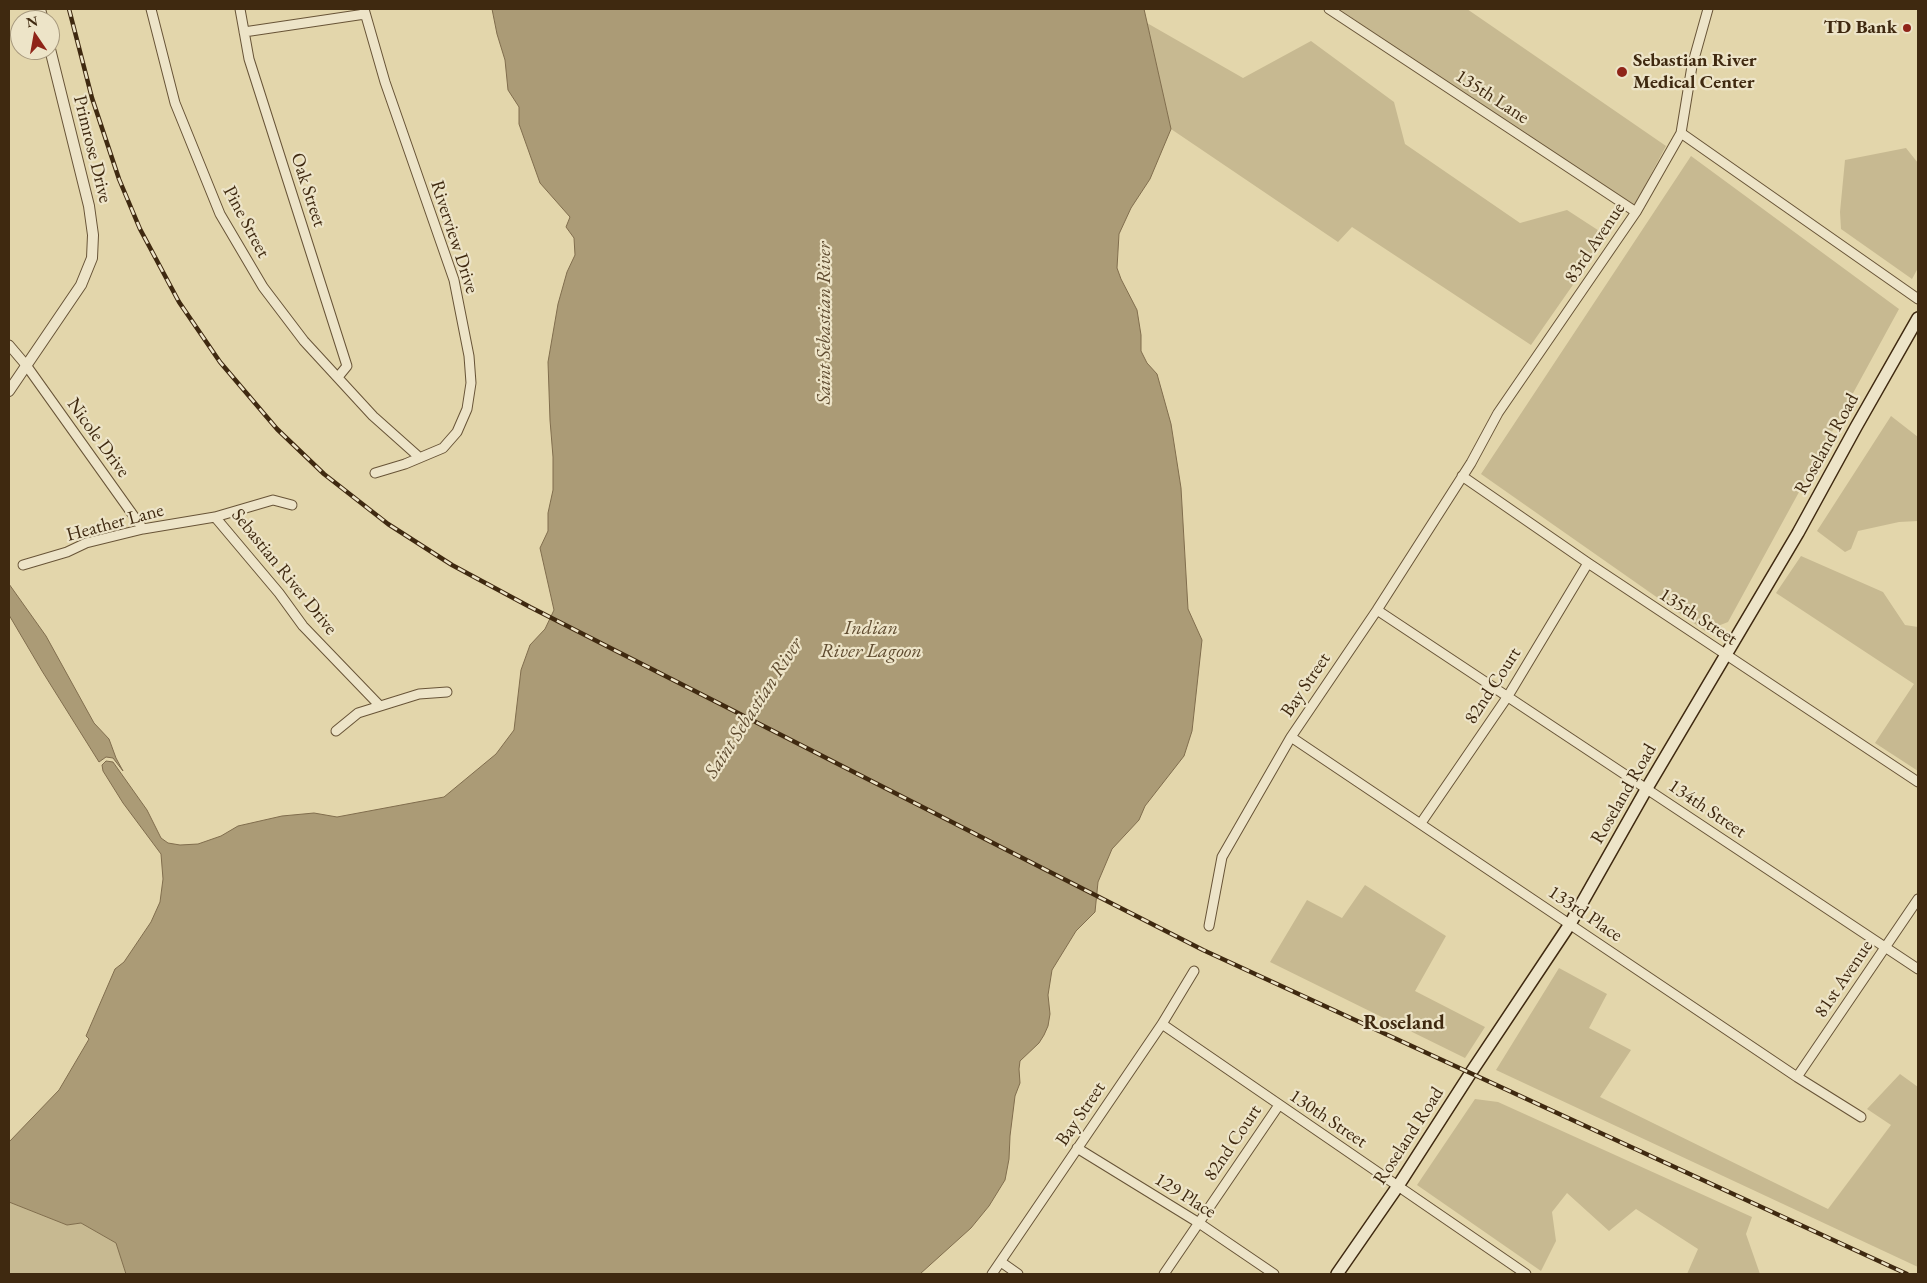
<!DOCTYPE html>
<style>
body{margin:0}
#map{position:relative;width:1927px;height:1283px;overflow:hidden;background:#e3d6ab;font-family:"EB Garamond",serif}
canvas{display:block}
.frame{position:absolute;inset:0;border:10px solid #3f2910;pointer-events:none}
.north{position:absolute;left:10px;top:10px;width:50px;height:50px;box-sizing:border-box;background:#ede4c8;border:1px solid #a7997e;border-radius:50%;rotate:348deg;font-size:14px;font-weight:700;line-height:20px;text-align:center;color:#3f2910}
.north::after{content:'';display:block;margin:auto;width:18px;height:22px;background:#8f2418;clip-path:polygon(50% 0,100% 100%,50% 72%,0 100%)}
</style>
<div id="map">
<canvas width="1927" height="1283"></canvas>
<div class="frame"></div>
<div class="north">N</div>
</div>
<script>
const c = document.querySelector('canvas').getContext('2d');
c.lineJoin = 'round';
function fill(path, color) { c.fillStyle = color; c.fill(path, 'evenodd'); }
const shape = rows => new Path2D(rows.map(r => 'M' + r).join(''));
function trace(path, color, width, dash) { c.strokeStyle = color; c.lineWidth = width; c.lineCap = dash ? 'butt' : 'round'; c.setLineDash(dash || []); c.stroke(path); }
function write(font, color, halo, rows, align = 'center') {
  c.font = font + ' "EB Garamond",serif'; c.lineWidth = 4.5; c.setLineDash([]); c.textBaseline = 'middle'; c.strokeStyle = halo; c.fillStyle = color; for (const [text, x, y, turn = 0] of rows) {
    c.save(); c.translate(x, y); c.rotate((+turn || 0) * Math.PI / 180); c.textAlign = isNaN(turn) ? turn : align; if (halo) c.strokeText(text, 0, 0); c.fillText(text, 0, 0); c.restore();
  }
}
fill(shape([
 [1339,9,1467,9,1666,146,1633,208],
 [1147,23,1243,78,1311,41,1394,102,1405,144,1520,223,1567,210,1607,236,1531,345,1352,227,1338,242,1171,129],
 [1906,148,1918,163,1918,268,1912,279,1841,229,1840,212,1845,160],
 [1691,156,1899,309,1728,622,1705,631,1481,474],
 [1891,416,1918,437,1918,521,1899,522,1858,531,1851,549,1845,552,1817,531],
 [1801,556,1883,592,1905,625,1918,627,1918,771,1875,743,1914,684,1776,593],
 [1365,885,1446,936,1415,991,1485,1027,1465,1058,1270,962,1307,900,1342,918],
 [1559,968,1607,994,1589,1028,1631,1050,1600,1097,1828,1209,1891,1125,1867,1109,1900,1074,1918,1087,1918,1267,1496,1070],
 [1475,1099,1498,1102,1752,1217,1746,1234,1760,1274,1687,1274,1698,1249,1636,1209,1609,1231,1567,1193,1552,1212,1556,1241,1541,1271,1417,1185],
 [9,1202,67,1225,81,1223,116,1243,126,1274,9,1274]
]), '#c7b991');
const water = shape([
 [492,9,1144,9,1171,129,1150,179,1131,208,1119,234,1117,268,1121,279,1137,310,1141,335,1141,351,1147,363,1157,374,1171,424,1181,488,1188,609,1202,640,1192,731,1184,756,1145,806,1139,820,1112,849,1098,882,1095,912,1076,931,1052,970,1048,995,1050,1014,1048,1026,1044,1035,1039,1043,1020,1061,1019,1069,1020,1083,1015,1096,1010,1136,1009,1159,1005,1180,989,1206,971,1228,920,1274,126,1274,116,1243,81,1223,67,1225,9,1202,9,1142,59,1090,89,1039,86,1036,115,969,124,962,151,922,160,902,163,879,161,854,123,803,103,771,102,765,106,761,113,762,147,810,161,838,168,843,180,845,198,844,221,836,238,826,282,816,314,813,337,817,444,797,496,754,514,730,521,670,530,645,545,629,554,610,540,548,548,531,548,513,553,490,553,457,550,420,548,362,558,304,567,272,575,255,574,238,566,227,570,217,540,183,519,124,519,107,508,90,505,60,497,34,492,9],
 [9,584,46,636,94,723,109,739,116,758,123,771,113,758,106,757,99,762,42,671,9,615,9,584]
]);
fill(water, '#ab9b76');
trace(water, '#806d4d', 1);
const minor = shape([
 [151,9,175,103,220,214,263,287,304,341,373,416,419,457],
 [240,9,249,59,347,366,338,377],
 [364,9,385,82,454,280,469,356,471,383,467,409,457,432,443,448,405,464,375,473],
 [1329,9,1636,212],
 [244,32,365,14],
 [1681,133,1918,299],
 [9,345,26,365,143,529],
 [1462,476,1588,563,1918,782],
 [215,517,279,593,303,626,380,706],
 [23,565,67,552,86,543,143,529,215,517,273,500,292,505],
 [1377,610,1918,969],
 [336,731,358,713,419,694,447,692],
 [1291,737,1797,1077,1861,1117],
 [1421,823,1508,696,1588,563],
 [1209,926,1222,857,1291,737,1377,610,1471,463,1498,413,1636,212,1681,133,1692,66,1708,9],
 [1162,1024,1526,1274],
 [1797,1077,1918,899],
 [1077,1148,1199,1223,1274,1274],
 [1001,1262,1018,1274],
 [992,1274,1162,1024,1194,971],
 [1164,1274,1279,1105]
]);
const tertiary = shape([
 [40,9,43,20],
 [9,391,81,285,92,258,93,235,89,206,50,49]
]);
const secondary = shape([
 [1337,1274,1398,1186,1470,1074,1570,924,1647,788,1798,533,1856,427,1918,318]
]);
trace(minor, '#685437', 11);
trace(tertiary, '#685437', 12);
trace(secondary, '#3f2910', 14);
trace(minor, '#ede4c8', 9);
trace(tertiary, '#ede4c8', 10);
trace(secondary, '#ede4c8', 11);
const rail = shape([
 [69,9,92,98,119,179,140,229,179,302,220,362,277,429,324,474,388,524,452,565,530,607,1203,950,1907,1274]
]);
trace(rail, '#3f2910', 4.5);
trace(rail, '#ede4c8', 2.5, [8]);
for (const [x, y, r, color] of [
 [1907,28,5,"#8f2418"],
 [1622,72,6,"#8f2418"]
]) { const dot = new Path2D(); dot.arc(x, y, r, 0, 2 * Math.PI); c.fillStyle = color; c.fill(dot); trace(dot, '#ede4c8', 2); }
write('bold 19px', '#3f2910', '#ede4c8', [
 ["TD Bank",1897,28],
 ["Sebastian River",1633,61,"left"],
 ["Medical Center",1633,83,"left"]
], 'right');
write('19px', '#3f2910', '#ede4c8', [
 ["135th Lane",1492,97,33],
 ["Primrose Drive",92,149,76],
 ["Oak Street",308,190,72],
 ["Pine Street",246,222,62],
 ["Riverview Drive",454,237,72],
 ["83rd Avenue",1595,243,-56],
 ["Nicole Drive",98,438,54],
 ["Roseland Road",1827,444,-61],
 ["Heather Lane",115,523,-15],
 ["Sebastian River Drive",284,572,51],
 ["135th Street",1698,617,33],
 ["Bay Street",1306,685,-56],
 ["82nd Court",1493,686,-57],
 ["Roseland Road",1624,794,-60],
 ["134th Street",1707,809,34],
 ["133rd Place",1585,914,34],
 ["81st Avenue",1844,979,-56],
 ["Bay Street",1081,1114,-56],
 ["130th Street",1328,1119,34],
 ["Roseland Road",1409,1136,-57],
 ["82nd Court",1233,1143,-56],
 ["129 Place",1185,1196,32]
]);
write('italic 20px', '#5f4b2f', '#ede4c8', [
 ["Saint Sebastian River",825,323,-90],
 ["Indian",871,629],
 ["River Lagoon",871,652],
 ["Saint Sebastian River",754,708,-57]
]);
write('bold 21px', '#3f2910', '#ede4c8', [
 ["Roseland",1404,1023]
]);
</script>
